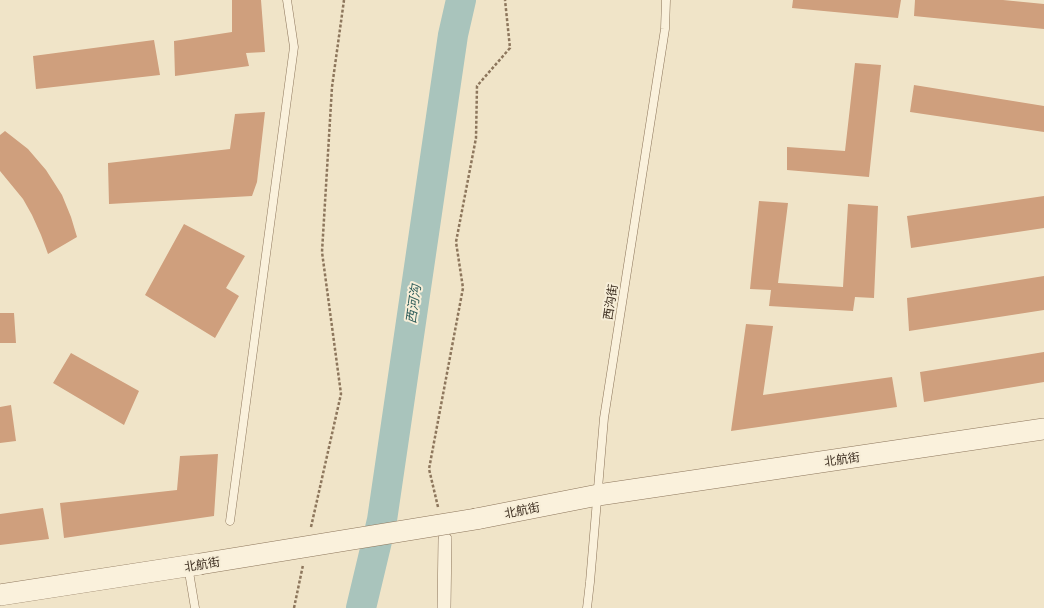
<!DOCTYPE html>
<meta charset="utf-8">
<style>
body{margin:0}
canvas{display:block;background:#f0e4c8}
</style>
<canvas width="1044" height="608"></canvas>
<script>
const c = document.querySelector('canvas').getContext('2d');
c.lineJoin = 'round';
const shape = rows => new Path2D(rows.map(r => 'M' + r).join(''));
function trace(path, color, width, dash) { c.strokeStyle = color; c.lineWidth = width; c.lineCap = dash ? 'butt' : 'round'; c.setLineDash(dash || []); c.stroke(path); }
function fill(path, color) { c.fillStyle = color; c.fill(path, 'evenodd'); }
function write(font, color, halo, rows, align = 'center') {
  c.font = font + ' Georgia,"Noto Sans SC",serif'; c.lineWidth = 4; c.setLineDash([]); c.textBaseline = 'middle'; c.strokeStyle = halo; c.fillStyle = color; for (const [text, x, y, turn = 0] of rows) {
    c.save(); c.translate(x, y); c.rotate((+turn || 0) * Math.PI / 180); c.textAlign = isNaN(turn) ? turn : align; if (halo) c.strokeText(text, 0, 0); c.fillText(text, 0, 0); c.restore();
  }
}
trace(shape([
 [361,608,382,520,453,35,461,0]
]), '#a9c4bc', 30);
fill(shape([
 [232,0,261,0,265,52,246,53,249,66,175,76,174,41,232,32],
 [793,0,901,0,898,18,792,8],
 [915,0,1003,0,1044,4,1044,29,914,16],
 [154,40,160,75,36,89,33,56],
 [855,63,881,65,869,177,787,170,787,147,845,151],
 [914,85,1044,106,1044,132,910,112],
 [265,112,257,182,252,196,109,204,108,163,230,149,235,114],
 [5,131,28,149,46,170,62,195,71,217,77,237,48,254,41,235,32,215,23,199,0,171,0,135],
 [1044,196,1044,228,911,248,907,216],
 [759,201,788,203,778,283,843,287,848,204,878,206,874,298,855,297,853,311,769,306,771,290,750,289],
 [184,224,245,256,226,288,239,296,215,338,145,295],
 [1044,276,1044,310,909,331,907,298],
 [0,313,14,313,16,343,0,343],
 [746,324,773,326,763,395,892,377,897,407,731,431],
 [1044,352,1044,382,924,402,920,372],
 [71,353,139,391,124,425,53,383],
 [11,405,16,441,0,443,0,407],
 [218,454,214,516,64,538,60,503,177,490,180,456],
 [43,508,49,539,0,545,0,514]
]), '#cf9f7d');
const service = shape([
 [230,521,294,47,287,0],
 [188,566,195,608],
 [587,608,590,582,604,418,665,29,666,0]
]);
const pedestrian = shape([
 [444,608,445,539]
]);
const tertiary = shape([
 [476,519,598,495,1044,429],
 [0,595,200,564]
]);
trace(service, '#8d765c', 9);
trace(pedestrian, '#8d765c', 14);
trace(tertiary, '#8d765c', 22);
trace(shape([
 [438,507,429,469,463,288,456,242,476,138,477,86,510,48,505,0],
 [311,527,341,394,322,252,332,87,344,0],
 [294,608,303,565]
]), '#8d765c', 2.5, [3, 2]);
trace(service, '#faf1dc', 8);
trace(pedestrian, '#faf1dc', 13);
trace(tertiary, '#faf1dc', 21);
const tertiaryBridge = shape([
 [200,564,476,519]
]);
trace(tertiaryBridge, '#8d765c', 22, []);
trace(tertiaryBridge, '#faf1dc', 21);
write('12px', '#3d2e20', '#f7eed8', [
 ["西沟街",610,302,-81],
 ["北航街",842,459,-8],
 ["北航街",522,510,-11],
 ["北航街",202,564,-9]
]);
write('italic 13px', '#2f5d5a', '#f7eed8', [
 ["西河沟",413,304,-82]
]);
</script>
